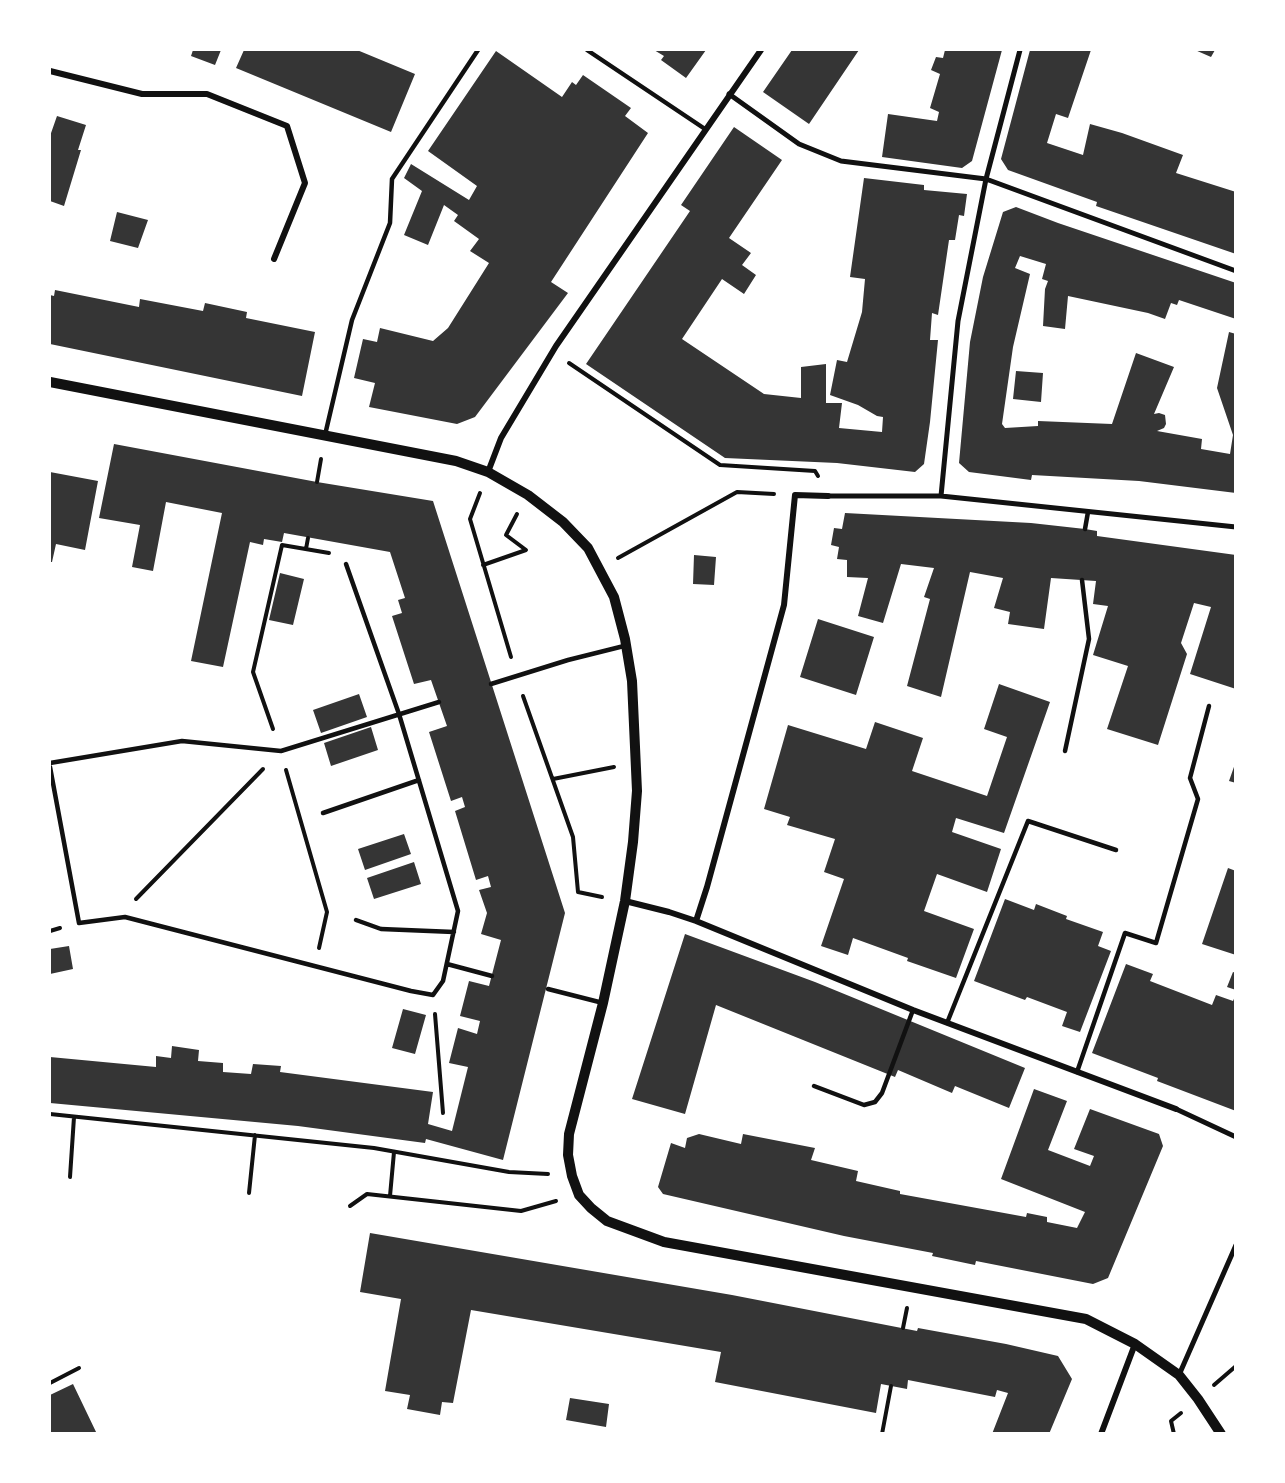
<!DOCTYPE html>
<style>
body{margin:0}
#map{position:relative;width:1285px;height:1483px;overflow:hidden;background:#fff;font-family:"Space Grotesk",sans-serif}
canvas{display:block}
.frame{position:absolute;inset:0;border:51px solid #fff;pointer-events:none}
</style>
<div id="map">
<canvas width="1285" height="1483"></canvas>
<div class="frame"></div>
</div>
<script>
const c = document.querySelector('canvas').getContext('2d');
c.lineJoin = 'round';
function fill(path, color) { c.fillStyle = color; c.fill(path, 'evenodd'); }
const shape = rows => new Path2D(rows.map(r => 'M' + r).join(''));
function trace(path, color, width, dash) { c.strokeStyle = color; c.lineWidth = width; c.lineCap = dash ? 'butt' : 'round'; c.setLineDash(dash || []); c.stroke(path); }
fill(shape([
 [193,50,221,50,215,65,191,56],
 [244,50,357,50,415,74,391,132,236,68],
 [654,50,706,50,686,78,661,60,664,56],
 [792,50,859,50,809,124,763,92],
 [945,50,1002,50,972,161,962,168,882,157,888,114,937,121,939,112,930,108,940,74,931,70,936,57,943,58],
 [1030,50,1091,50,1068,118,1056,114,1047,143,1083,155,1090,124,1122,133,1183,155,1176,173,1236,192,1236,254,1096,206,1097,202,1008,170,1001,159],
 [1195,50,1215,50,1211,57],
 [496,51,562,97,572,82,576,85,583,75,631,108,625,116,648,133,551,282,568,293,475,417,457,424,369,407,375,383,354,378,363,339,377,342,380,328,433,341,448,328,489,263,470,251,479,239,454,221,458,215,444,205,428,245,404,235,422,191,404,178,411,164,469,200,477,186,428,151],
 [57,116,86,125,78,150,81,150,64,206,50,201,50,136],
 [734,127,782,160,729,238,751,253,742,265,756,275,744,294,722,279,682,339,764,394,801,398,801,367,826,364,826,403,842,403,839,428,882,432,883,417,877,416,858,405,830,395,837,360,847,362,862,312,865,279,850,277,864,178,924,185,924,190,967,194,964,216,959,215,955,240,949,240,938,315,932,313,930,340,938,340,930,422,924,464,915,472,837,463,725,458,586,364,690,211,681,205],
 [1016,207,1058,223,1236,283,1236,319,1179,300,1177,305,1171,303,1165,319,1148,313,1068,296,1065,329,1043,326,1045,289,1048,281,1042,279,1046,264,1020,256,1015,268,1030,274,1013,347,1002,424,1005,428,1038,426,1038,421,1112,424,1136,353,1174,367,1154,414,1159,413,1165,415,1166,424,1164,428,1157,431,1202,439,1201,449,1230,454,1233,435,1217,388,1229,332,1236,334,1236,493,1139,481,1032,475,1031,480,969,472,959,463,970,342,983,277,1003,212],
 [117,212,148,220,138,248,110,241],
 [55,290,139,307,140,299,203,311,205,303,247,312,246,318,315,332,302,396,50,344,50,295,54,296],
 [1016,371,1043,373,1041,402,1013,399],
 [114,444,317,482,433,501,565,913,503,1160,426,1139,425,1143,298,1126,50,1103,50,1057,156,1067,156,1056,171,1058,172,1046,199,1050,198,1061,223,1063,223,1072,251,1074,253,1064,281,1066,280,1072,433,1092,428,1124,452,1131,468,1067,449,1063,458,1028,477,1034,480,1021,460,1016,469,981,489,986,501,940,481,934,487,913,479,890,491,887,488,876,476,880,455,811,465,807,462,797,451,801,429,732,447,726,431,680,414,684,392,616,402,613,398,600,405,598,390,552,284,533,282,542,264,539,263,545,250,542,223,667,191,661,222,513,166,502,153,571,132,567,140,525,99,518],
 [50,472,98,481,85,550,56,544,52,562,50,562],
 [845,513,1031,523,1085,529,1097,531,1097,536,1236,555,1236,689,1190,674,1211,607,1194,603,1181,643,1187,654,1158,745,1107,729,1128,666,1093,655,1108,606,1093,604,1096,581,1051,578,1044,629,1008,624,1010,612,994,608,1003,578,970,572,941,697,907,686,930,599,924,597,934,568,901,564,883,623,858,616,868,578,847,577,847,560,837,559,839,547,831,545,834,528,842,529],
 [694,555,716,557,714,585,693,584],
 [280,573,304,579,293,625,269,620],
 [818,619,874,637,856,695,800,677],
 [999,684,1050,702,1004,833,956,818,952,832,1001,849,987,892,937,874,924,911,974,929,956,978,907,961,908,958,853,938,848,955,821,946,844,879,824,872,835,839,787,825,790,817,764,809,788,725,866,749,875,722,923,738,912,771,987,796,1007,737,984,729],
 [359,694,367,717,321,733,313,710],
 [371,727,378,750,331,766,324,743],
 [1235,764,1236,764,1236,783,1229,781],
 [404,834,411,854,365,870,358,849],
 [414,862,421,884,374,899,367,878],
 [1228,868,1236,871,1236,955,1202,944],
 [1005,899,1034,910,1036,904,1067,916,1066,919,1103,932,1098,946,1111,951,1080,1032,1062,1026,1067,1012,1027,997,1025,1000,974,981],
 [685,934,815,982,1025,1068,1009,1108,955,1086,952,1093,898,1070,895,1077,716,1005,685,1114,632,1099],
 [69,946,73,969,50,974,50,949],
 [1126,964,1153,974,1150,981,1212,1005,1216,995,1233,1001,1236,994,1236,1111,1157,1081,1158,1078,1092,1053],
 [1233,972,1236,973,1236,990,1227,987],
 [403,1009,426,1015,415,1054,392,1048],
 [1034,1089,1067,1101,1048,1150,1090,1166,1094,1156,1074,1149,1090,1109,1159,1134,1163,1146,1108,1278,1093,1284,976,1261,975,1265,932,1256,933,1253,844,1236,663,1194,658,1187,671,1143,685,1148,687,1138,699,1134,741,1144,743,1134,815,1148,811,1160,858,1171,856,1181,900,1191,900,1194,1026,1217,1027,1213,1047,1217,1047,1222,1077,1228,1085,1212,1001,1179],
 [370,1233,732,1295,917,1331,918,1328,1006,1344,1058,1356,1072,1379,1049,1434,992,1434,1008,1393,997,1390,995,1397,908,1380,907,1389,881,1384,876,1413,715,1382,721,1352,471,1310,453,1403,442,1402,440,1415,407,1409,410,1395,385,1391,401,1299,360,1292],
 [73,1384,97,1434,50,1434,50,1395],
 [570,1398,609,1404,606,1427,566,1420]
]), '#353535');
trace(shape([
 [569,363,720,465,815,471,818,476],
 [317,482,321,459],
 [480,493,470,519,511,657],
 [306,549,308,538],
 [618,558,737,492,774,494],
 [483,565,526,550,506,535,517,514],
 [523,696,573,837,578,892,602,897],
 [273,729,253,672,282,545,329,553],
 [286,770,327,912,319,948],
 [553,779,614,767],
 [136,899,263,769],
 [50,931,60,928],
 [435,1014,443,1113],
 [50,1114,374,1148,509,1172,548,1174],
 [70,1177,74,1117],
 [249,1193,255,1135],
 [390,1196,394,1152],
 [350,1206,367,1194,521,1211,556,1201],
 [903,1328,907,1308],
 [50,1383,79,1368],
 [1214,1385,1236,1366],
 [882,1434,891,1386],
 [1174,1434,1171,1421,1181,1413]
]), '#111', 4);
trace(shape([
 [587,50,705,129],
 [325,435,352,320,390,223,392,179,478,50],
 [1085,529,1088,512],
 [491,684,568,660,624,646],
 [1065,751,1089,639,1082,580],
 [50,763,182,741,281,751,439,702],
 [50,767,79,923,125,917,411,991,433,995,443,981,458,911,399,714,346,564],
 [323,813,419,780],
 [356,920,381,929,454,932],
 [447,964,492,976],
 [548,989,603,1003],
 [947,1023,1028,821,1116,850],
 [1077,1072,1125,933,1156,943,1198,799,1190,778,1209,706],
 [814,1086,864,1105,875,1102,882,1093,913,1010]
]), '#111', 4.5);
trace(shape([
 [729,94,799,144,841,161,986,179,1236,271],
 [828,496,941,496,1236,527],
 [941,496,958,321,986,179,1020,50],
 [1176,1109,1236,1137],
 [1179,1375,1236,1245]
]), '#111', 5);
trace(shape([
 [50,71,142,94,207,94,287,126,305,183,274,259],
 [488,472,501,438,556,346,761,50],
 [625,901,669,912,696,921,913,1010,1176,1109],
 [696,921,707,887,784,605,795,495,828,496],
 [1101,1434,1135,1344]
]), '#111', 6);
trace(shape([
 [50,382,456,461,488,472,528,495,563,522,588,548,614,597,625,639,632,681,637,791,633,842,625,901,603,1003,569,1134,568,1155,572,1176,579,1195,591,1208,607,1221,664,1242,1086,1319,1135,1344,1179,1375,1198,1399,1221,1434]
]), '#111', 10);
</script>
